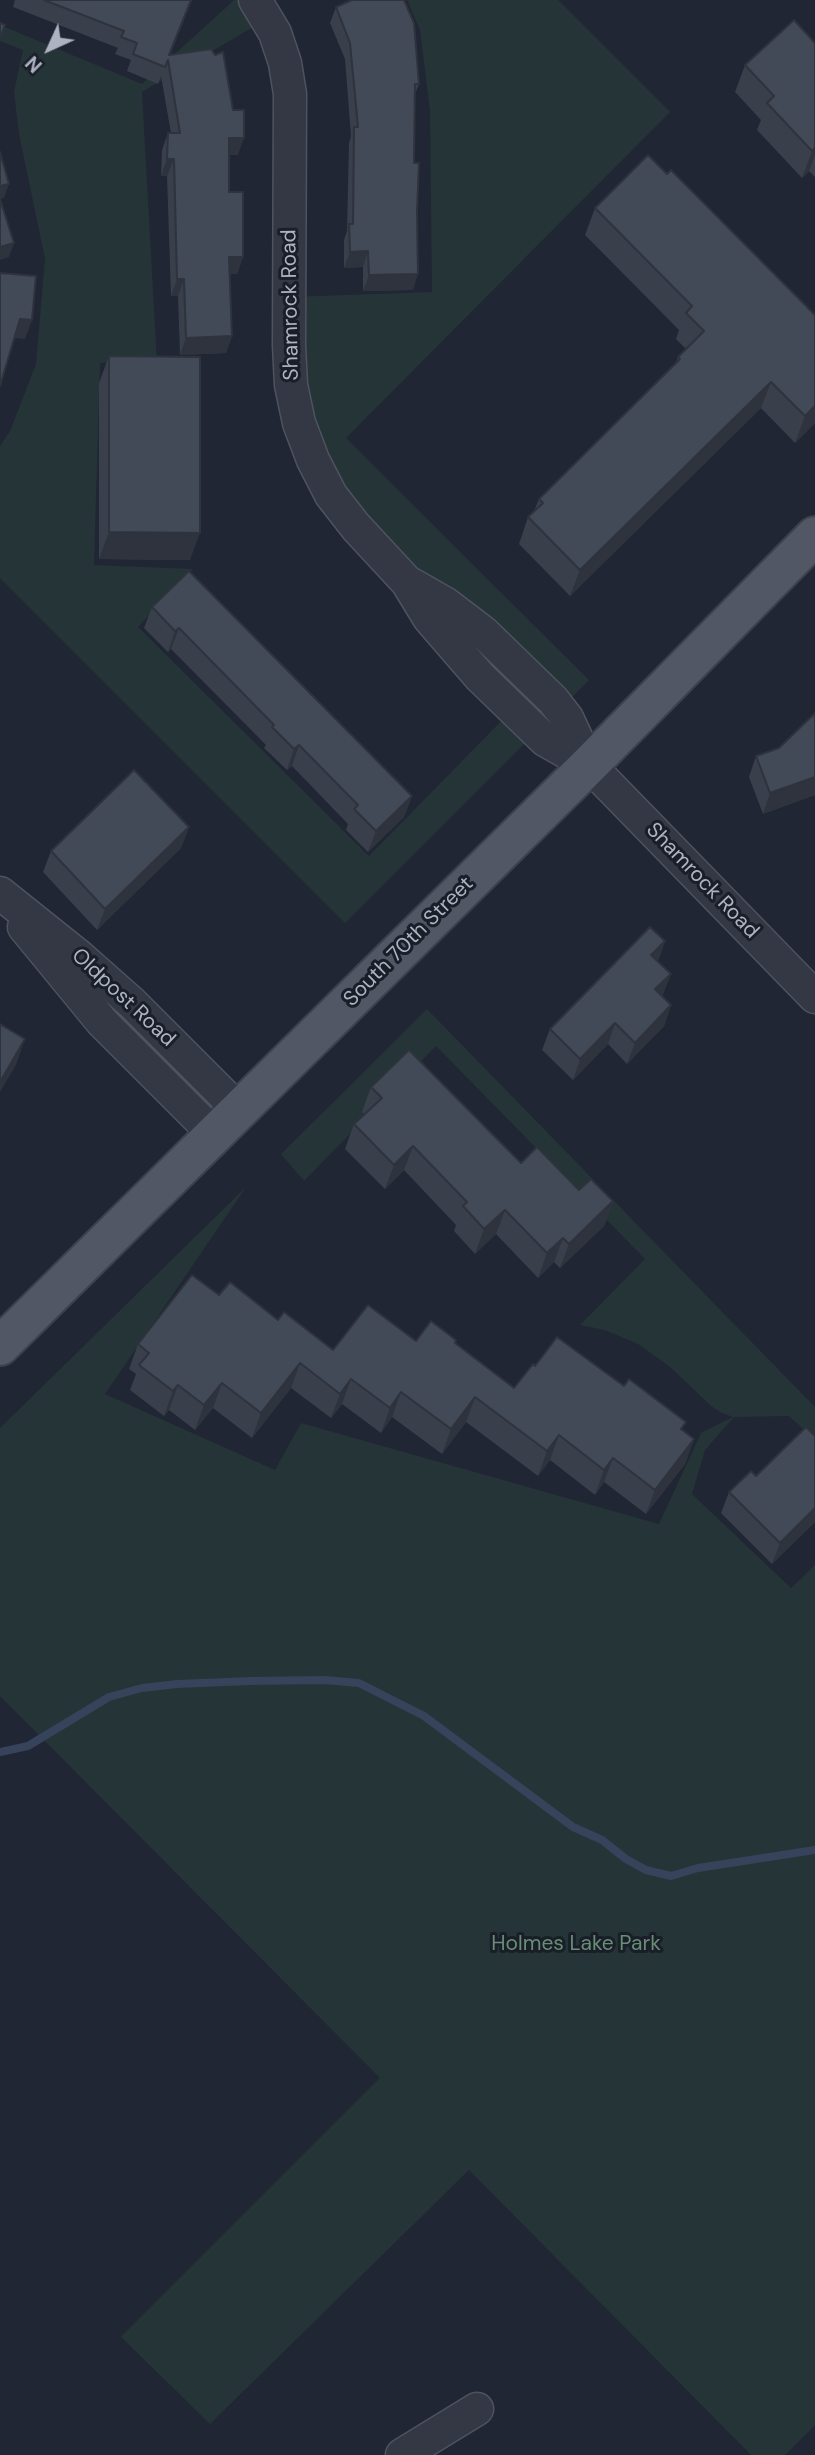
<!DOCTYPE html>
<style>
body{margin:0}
#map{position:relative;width:815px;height:2455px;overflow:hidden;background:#202633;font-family:"DM Sans",sans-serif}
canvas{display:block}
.north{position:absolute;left:14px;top:14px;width:70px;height:70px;-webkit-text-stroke:5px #191e28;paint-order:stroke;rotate:225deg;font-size:19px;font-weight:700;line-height:28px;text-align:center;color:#adb3c1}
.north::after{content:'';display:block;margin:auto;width:24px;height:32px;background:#adb3c1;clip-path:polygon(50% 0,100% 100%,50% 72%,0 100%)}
</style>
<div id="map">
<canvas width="815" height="2455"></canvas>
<div class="north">N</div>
</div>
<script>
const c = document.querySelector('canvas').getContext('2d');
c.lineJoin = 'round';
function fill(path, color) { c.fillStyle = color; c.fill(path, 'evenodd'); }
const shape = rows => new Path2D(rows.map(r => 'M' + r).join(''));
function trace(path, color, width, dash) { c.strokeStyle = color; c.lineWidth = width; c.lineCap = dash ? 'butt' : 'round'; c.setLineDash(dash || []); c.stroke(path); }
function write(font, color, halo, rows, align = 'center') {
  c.font = font + ' "DM Sans",sans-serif'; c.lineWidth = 6; c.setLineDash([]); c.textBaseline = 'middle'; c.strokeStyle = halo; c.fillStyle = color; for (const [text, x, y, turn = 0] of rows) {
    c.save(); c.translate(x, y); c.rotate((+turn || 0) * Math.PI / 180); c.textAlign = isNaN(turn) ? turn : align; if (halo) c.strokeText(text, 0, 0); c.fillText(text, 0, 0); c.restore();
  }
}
fill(shape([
 [234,0,255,0,267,19,142,92,157,362,100,363,94,565,193,569,138,627,369,856,513,709,536,732,345,923,0,578,0,446,10,431,36,364,45,259,19,134,14,92,23,50,0,41,0,25,142,84],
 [407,0,558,0,670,112,346,438,589,680,560,709,446,604,313,460,289,297,432,292,430,111,420,30],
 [427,1009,815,1407,815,1440,789,1416,734,1417,705,1450,692,1494,791,1588,815,1565,815,2425,785,2455,751,2455,469,2170,210,2424,121,2337,380,2078,0,1696,0,1428,246,1187,105,1394,275,1470,301,1423,659,1524,701,1433,733,1417,722,1413,711,1406,669,1366,638,1344,605,1330,580,1325,645,1259,436,1046,304,1181,281,1154]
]), '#253437');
trace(shape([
 [0,1752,28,1746,109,1697,142,1688,177,1684,250,1681,324,1680,359,1683,424,1716,573,1827,602,1840,626,1859,646,1870,671,1876,698,1868,815,1850]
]), '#37425b', 8);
const minor = shape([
 [255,0,275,33,285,63,290,94,289,345,291,385,299,423,313,460,331,495,356,527,407,582,429,618,480,677,545,740,589,765,815,997],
 [411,584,446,604,484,633,553,700,567,718,589,765],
 [0,893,80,957,132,1003,239,1110],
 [24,927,102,1022,214,1134],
 [402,2455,477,2409]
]);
const major = shape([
 [0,1346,589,765,815,536]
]);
trace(minor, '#4e535f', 35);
trace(major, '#3d414d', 42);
trace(minor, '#333844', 32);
trace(major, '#515764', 38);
fill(shape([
 [15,0,192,0,170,55,238,155,229,155,229,192,243,257,237,274,230,274,232,336,226,353,180,355,178,296,171,296,167,176,161,176,162,150,168,133,171,133,161,76,158,84,127,71,131,60,115,54,118,48,13,7],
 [336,7,419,84,415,94,413,290,363,291,363,267,344,268,344,240,347,231,349,143,351,136,345,59,330,23],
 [815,43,815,177,809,171,802,178,757,130,761,120,735,92,745,65],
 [595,208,815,423,795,443,761,408,570,596,519,544,528,517,534,511,539,499,675,364,678,357,686,349,676,339,679,330,585,235],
 [109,356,190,560,99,559,99,383],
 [152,607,412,796,404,817,368,852,346,830,348,824,292,766,287,770,264,748,266,745,171,649,168,652,144,628],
 [815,713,815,795,763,814,749,777,756,756,779,748],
 [189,827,181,848,97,930,43,872,51,851],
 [665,941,658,961,663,995,662,996,671,1005,664,1026,627,1064,608,1044,573,1080,542,1050,550,1029],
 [371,1087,521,1163,579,1190,613,1201,604,1226,560,1268,554,1262,538,1278,496,1234,475,1254,454,1231,456,1225,404,1170,385,1189,345,1149,354,1124,365,1115,362,1112],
 [219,1295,278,1320,333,1350,416,1341,456,1340,455,1343,514,1388,535,1366,683,1431,694,1439,685,1464,646,1514,604,1482,595,1495,550,1460,538,1476,466,1422,442,1454,392,1417,381,1433,342,1404,331,1418,291,1388,252,1438,213,1408,195,1430,169,1410,164,1416,130,1390,136,1374,129,1369,138,1344],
 [756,1476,815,1522,772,1564,721,1513,729,1492]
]), '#393f4b');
fill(shape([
 [229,138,244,138,238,155,223,155],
 [815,148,815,155,809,171,802,178,812,151],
 [167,159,174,159,167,176,161,176],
 [9,184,4,198,0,199,0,186],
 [14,243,9,257,0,260,0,247],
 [368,251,363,267,344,268,350,252],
 [229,257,243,257,237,274,223,274],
 [418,274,413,290,363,291,369,275],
 [177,279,184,279,178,296,171,296],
 [20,319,32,320,25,339,13,338],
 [232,336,226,353,180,355,186,338],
 [771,382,761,408,570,596,580,570],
 [815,406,815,423,795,443,805,416],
 [109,532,200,533,190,560,99,559],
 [179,628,171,649,168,652,175,631],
 [299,745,292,766,287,770,294,749],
 [815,777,815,795,763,814,770,793],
 [412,796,404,817,368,852,376,831],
 [189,827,181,848,97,930,105,909],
 [665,941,657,962,651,955],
 [671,974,663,995,648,1010,655,989],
 [671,1005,664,1026,627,1064,635,1043],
 [615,1023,608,1044,573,1080,580,1059],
 [25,1039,16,1065,0,1092,0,1082],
 [413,1146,404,1170,385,1189,394,1165],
 [613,1201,604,1226,560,1268,569,1244],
 [505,1210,496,1234,475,1254,484,1229],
 [563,1238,554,1262,538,1278,547,1253],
 [300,1363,291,1388,252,1438,261,1413],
 [351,1379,342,1404,331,1418,340,1394],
 [222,1383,213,1408,195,1430,204,1405],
 [178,1385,169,1410,164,1416,173,1391],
 [401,1392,392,1417,381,1433,390,1408],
 [475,1397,466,1422,442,1454,451,1429],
 [559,1435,550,1460,538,1476,547,1451],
 [694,1439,685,1464,646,1514,655,1490],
 [613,1458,604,1482,595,1495,604,1470],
 [815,1508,815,1522,772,1564,780,1543]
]), '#2e333d');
const building = shape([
 [44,0,191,0,169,55,211,49,215,55,223,52,233,110,244,110,244,138,229,138,229,192,243,192,243,257,229,257,232,336,186,338,184,279,177,279,174,159,167,159,168,133,180,133,168,60,165,67,133,54,137,43,121,37,124,31,44,0],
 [352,0,404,0,414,23,419,84,415,84,414,163,419,163,417,212,418,274,369,275,368,251,350,252,349,224,353,224,354,127,358,127,350,43,336,7,352,0],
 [794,20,815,43,815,148,812,151,767,103,774,96,745,65,794,20],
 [0,23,5,25,0,38,0,23],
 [0,152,9,184,0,186,0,152],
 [648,155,667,174,671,170,815,315,815,406,805,416,771,382,580,570,528,517,543,503,539,499,680,359,678,357,704,331,686,313,692,306,595,208,648,155],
 [0,199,14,243,0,247,0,199],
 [0,273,36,276,32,320,20,319,0,386,0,273],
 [109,356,200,357,200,533,109,532,109,356],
 [189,571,412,796,376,831,354,809,358,805,299,745,294,749,272,727,274,725,179,628,175,631,152,607,189,571],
 [815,713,815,777,770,793,756,756,779,748,815,713],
 [134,770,189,827,105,909,51,851,134,770],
 [650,927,665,941,651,955,671,974,655,989,671,1005,635,1043,615,1023,580,1059,550,1029,650,927],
 [0,1024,25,1039,0,1082,0,1024],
 [409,1050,521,1163,537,1147,579,1190,591,1179,613,1201,569,1244,563,1238,547,1253,505,1210,484,1229,463,1206,467,1202,413,1146,394,1165,354,1124,382,1098,371,1087,409,1050],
 [192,1275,219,1295,230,1282,278,1320,284,1312,333,1350,368,1305,416,1341,431,1321,456,1340,455,1343,514,1388,533,1364,535,1366,557,1337,624,1386,629,1379,686,1422,681,1429,694,1439,655,1490,613,1458,604,1470,559,1435,547,1451,475,1397,451,1429,401,1392,390,1408,351,1379,340,1394,300,1363,261,1413,222,1383,204,1405,178,1385,173,1391,139,1365,149,1353,138,1344,192,1275],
 [806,1427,815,1436,815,1508,780,1543,729,1492,751,1471,756,1476,806,1427]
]);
fill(building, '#424957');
trace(building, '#2e333d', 2);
write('21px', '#adb3c1', '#191e28', [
 ["Shamrock Road",291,305,-91],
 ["Shamrock Road",702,881,46],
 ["South 70th Street",409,942,-45],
 ["Oldpost Road",123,998,43]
]);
write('21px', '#688e75', '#191e28', [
 ["Holmes Lake Park",576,1944]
]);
</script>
